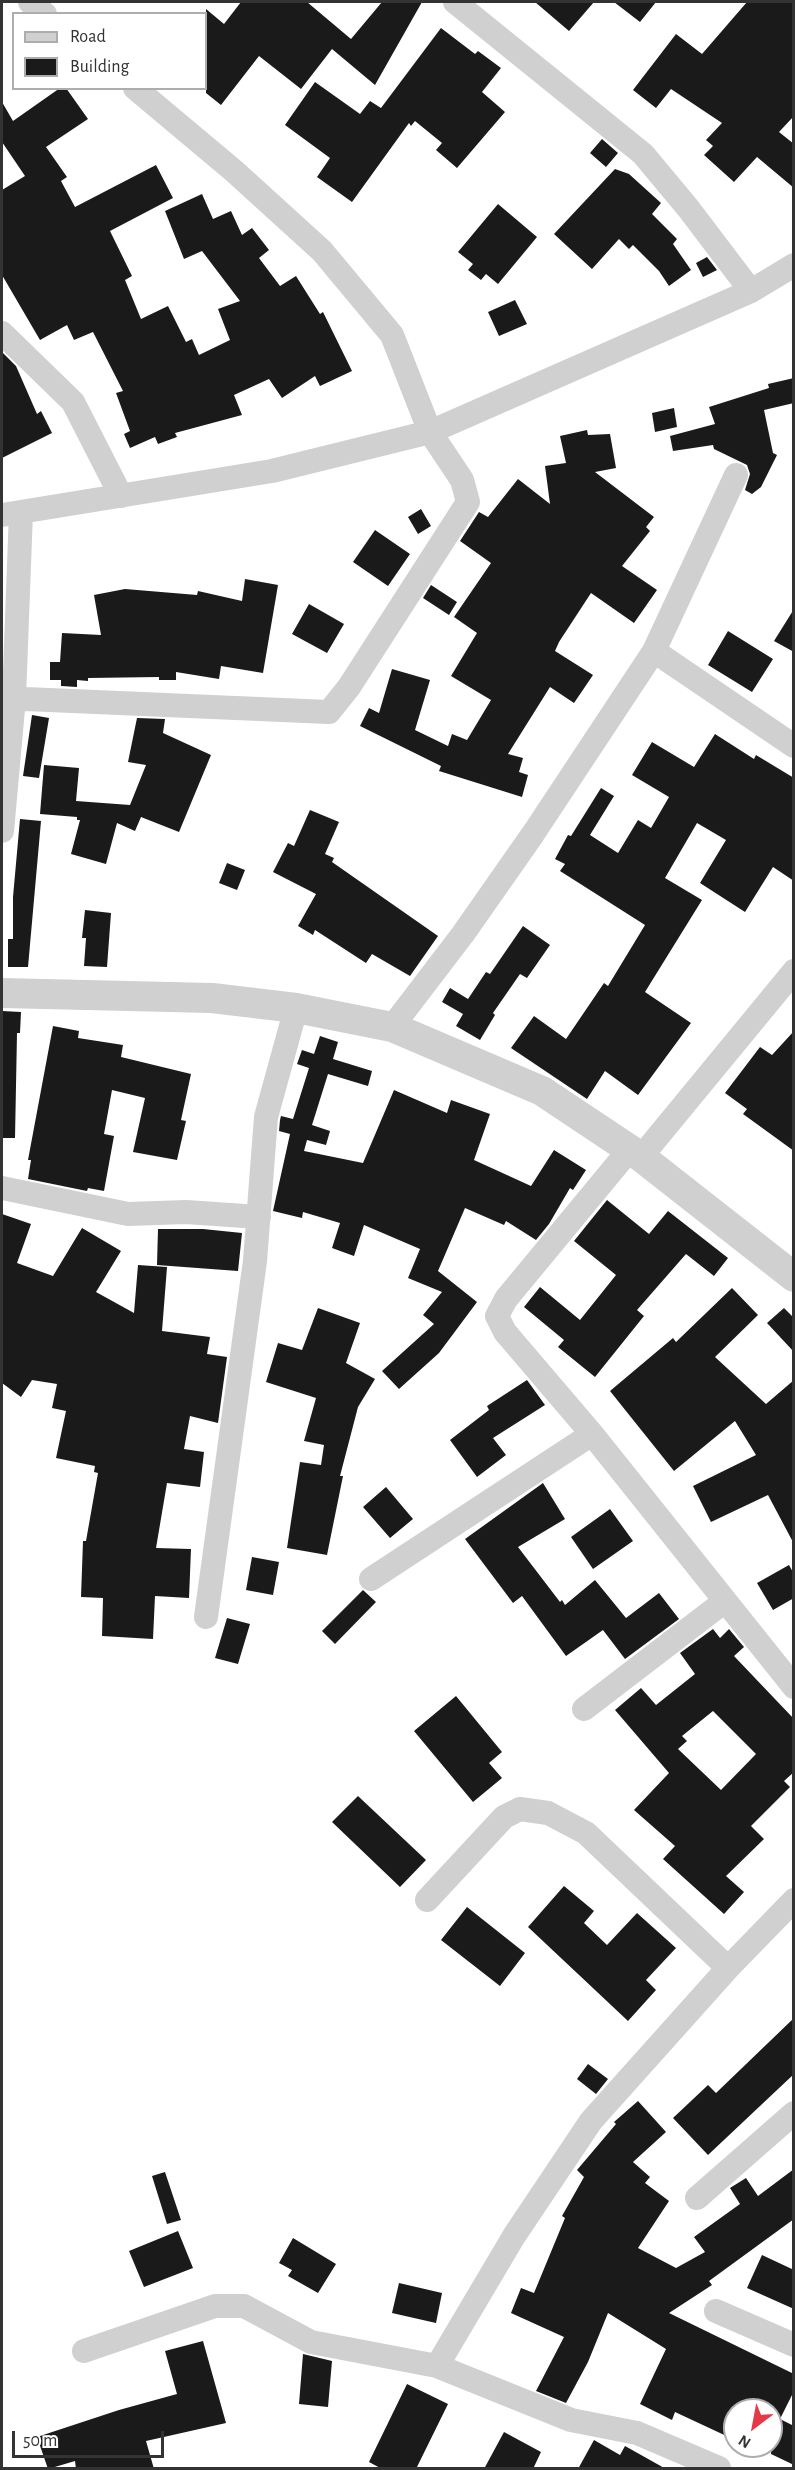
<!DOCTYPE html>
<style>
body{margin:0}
#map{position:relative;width:795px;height:2470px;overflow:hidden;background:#fff;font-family:"Alegreya Sans",sans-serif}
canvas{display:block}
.frame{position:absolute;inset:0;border:3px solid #333;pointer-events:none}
.legend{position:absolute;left:12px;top:12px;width:195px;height:78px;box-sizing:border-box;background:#fff;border:2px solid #adadad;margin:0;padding:8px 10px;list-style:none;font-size:18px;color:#333}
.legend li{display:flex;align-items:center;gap:12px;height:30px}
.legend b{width:30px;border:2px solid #adadad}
.north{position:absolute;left:723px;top:2398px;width:60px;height:60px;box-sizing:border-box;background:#fff;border:2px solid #adadad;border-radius:50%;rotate:212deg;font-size:16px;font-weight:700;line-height:24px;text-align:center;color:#333}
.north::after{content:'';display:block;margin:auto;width:21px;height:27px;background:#e63946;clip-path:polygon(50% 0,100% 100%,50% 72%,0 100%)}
.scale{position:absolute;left:12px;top:2431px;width:152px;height:27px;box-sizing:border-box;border:3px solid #333;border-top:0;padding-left:8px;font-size:18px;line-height:21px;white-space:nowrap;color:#333;-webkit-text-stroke:4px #fff;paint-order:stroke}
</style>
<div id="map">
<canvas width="795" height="2470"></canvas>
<div class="frame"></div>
<ul class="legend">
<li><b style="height:8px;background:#d0d0d0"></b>Road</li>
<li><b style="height:16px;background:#1a1a1a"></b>Building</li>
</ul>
<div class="north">N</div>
<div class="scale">50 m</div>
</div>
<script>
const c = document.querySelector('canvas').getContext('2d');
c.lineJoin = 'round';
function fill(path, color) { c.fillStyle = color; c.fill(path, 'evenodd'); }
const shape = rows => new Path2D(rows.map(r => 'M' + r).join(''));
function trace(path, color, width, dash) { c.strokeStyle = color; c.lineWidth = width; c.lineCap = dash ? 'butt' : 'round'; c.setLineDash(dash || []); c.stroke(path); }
fill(shape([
 [241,2,307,2,351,39,382,2,422,2,375,85,332,49,301,89,259,56,221,105,206,93,206,9,224,24],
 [535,2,594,2,569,31],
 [614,2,656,2,640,22],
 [747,2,794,2,794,116,779,132,794,144,794,188,757,157,734,182,704,155,713,146,706,140,722,123,671,89,656,108,633,90,676,34,702,54],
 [441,28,475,54,478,51,501,68,482,92,505,112,457,168,436,150,442,143,415,121,411,126,409,123,352,202,317,177,330,158,285,125,315,82,360,114,370,101,381,108],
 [60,88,66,88,88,119,46,147,67,177,61,181,75,207,156,165,173,198,110,231,132,276,125,280,141,319,168,306,186,342,192,339,199,355,230,340,218,309,240,301,202,251,184,259,165,211,202,194,213,219,231,211,242,235,252,228,269,250,259,258,280,286,296,276,320,314,323,312,352,371,320,386,315,376,282,398,269,379,234,395,242,415,175,433,177,437,158,444,155,437,130,448,124,434,130,431,116,393,123,391,93,332,74,340,67,325,40,340,2,275,2,190,25,176,2,142,2,102,13,121],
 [602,139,618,153,606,167,590,153],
 [615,169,629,174,661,203,652,214,677,239,673,244,691,270,669,286,659,271,633,245,629,249,619,239,592,269,554,234],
 [498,204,537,237,498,284,486,274,481,280,468,270,473,264,458,252],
 [707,257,717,270,703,277,696,263],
 [515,300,527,324,499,336,488,312],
 [2,352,16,366,37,414,41,411,52,433,2,458],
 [794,378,794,403,764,410,773,453,777,455,761,487,752,494,745,490,750,474,747,465,714,449,713,445,673,451,670,436,715,424,709,407,769,388,768,384],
 [674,408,677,427,655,432,652,413],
 [587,430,588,435,610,434,616,468,595,472,654,517,646,527,650,531,622,566,657,590,634,623,591,593,559,642,555,651,593,675,574,703,550,687,508,754,523,758,519,772,528,775,522,797,439,771,441,766,360,726,369,708,379,713,392,669,430,680,415,730,448,746,452,734,467,740,491,700,451,676,477,633,454,617,491,563,460,541,479,512,488,517,518,479,550,504,545,466,566,463,560,436],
 [421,509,431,526,418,534,408,517],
 [375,530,410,554,388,586,353,562],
 [245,579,278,585,263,673,221,666,219,679,176,672,176,680,159,680,159,677,88,678,88,681,77,680,77,687,61,686,61,680,50,680,50,662,60,662,62,633,101,635,94,595,125,589,197,595,198,591,242,601],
 [431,585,457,602,449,615,423,598],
 [309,604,344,624,327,653,292,634],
 [794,609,794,652,774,641],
 [728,631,773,659,752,692,708,665],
 [32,715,49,718,39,778,23,776],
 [137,718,165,719,163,733,211,755,179,832,141,817,135,831,117,823,106,864,71,854,80,820,77,820,77,817,40,814,44,765,79,768,76,801,130,805,146,765,128,762],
 [715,734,754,759,756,755,794,778,794,881,773,867,745,912,700,883,726,840,697,823,665,878,702,900,645,992,691,1023,638,1095,605,1071,587,1099,511,1048,534,1016,566,1039,604,983,608,986,645,925,560,871,565,864,555,859,568,835,571,836,601,788,614,796,590,835,618,853,638,820,651,828,669,797,632,775,652,742,694,767],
 [310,810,339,822,325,854,334,858,332,862,438,936,410,976,372,954,366,963,315,930,313,935,298,926,316,894,273,872,288,843,294,846],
 [20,819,41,821,28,967,8,967,8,939,13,939,13,897],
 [227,863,245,870,237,890,219,883],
 [85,910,111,913,107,967,84,966,86,938,82,938],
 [523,926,550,945,527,978,520,974,493,1013,495,1015,480,1040,456,1026,463,1014,442,1002,450,988,468,999,486,972,490,974],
 [2,1011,21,1012,20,1033,17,1033,15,1138,2,1138],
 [53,1026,79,1031,78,1038,123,1045,121,1057,191,1074,181,1120,186,1121,177,1160,133,1152,145,1098,112,1090,104,1134,114,1136,104,1191,88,1188,87,1191,28,1179,31,1160,28,1160],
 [794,1031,794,1151,743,1114,747,1109,725,1093,760,1047,772,1055],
 [320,1036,338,1042,333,1059,372,1071,368,1086,328,1074,312,1125,330,1131,326,1145,307,1140,304,1151,363,1163,394,1090,447,1113,451,1100,490,1114,474,1160,531,1186,554,1150,586,1170,573,1190,570,1188,549,1224,536,1240,506,1221,504,1225,465,1208,438,1271,477,1302,439,1353,399,1389,382,1371,434,1324,423,1315,442,1292,408,1278,420,1249,364,1225,354,1256,332,1248,340,1223,303,1212,302,1218,273,1211,290,1134,279,1131,280,1120,281,1116,293,1119,309,1068,297,1064,302,1050,314,1054],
 [607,1200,649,1234,668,1211,728,1258,714,1276,686,1254,637,1310,644,1316,595,1377,558,1347,564,1340,524,1307,540,1287,580,1320,616,1275,574,1241],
 [2,1214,31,1224,17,1263,53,1276,82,1228,121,1251,96,1292,134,1313,138,1265,167,1267,162,1331,210,1337,207,1354,227,1357,218,1423,190,1416,184,1449,204,1452,200,1487,167,1483,156,1548,191,1549,189,1598,155,1596,153,1639,102,1636,103,1598,81,1597,83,1541,86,1541,98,1473,94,1472,95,1466,56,1458,66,1411,52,1408,57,1384,32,1380,21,1397,2,1383],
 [158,1229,203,1229,242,1233,238,1271,157,1265],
 [732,1288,758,1315,715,1357,766,1404,794,1380,794,1544,768,1495,711,1522,693,1486,756,1455,735,1421,674,1471,610,1391,673,1338,676,1342],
 [318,1308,360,1323,346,1363,375,1379,358,1407,340,1476,343,1476,327,1555,287,1548,300,1462,321,1465,324,1445,304,1441,316,1398,266,1382,278,1343,302,1350],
 [784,1308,794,1318,794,1352,767,1323],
 [527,1380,545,1405,493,1438,506,1455,477,1477,450,1440,489,1410,487,1406],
 [543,1483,565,1519,518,1547,560,1602,562,1600,565,1605,595,1580,626,1618,659,1593,679,1619,625,1659,603,1630,566,1656,522,1596,513,1603,465,1539],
 [386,1487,413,1519,390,1538,363,1507],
 [610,1509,633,1541,593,1569,571,1537],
 [252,1557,279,1562,273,1595,246,1590],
 [789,1565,794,1574,794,1598,773,1610,757,1583],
 [363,1590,376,1602,335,1644,322,1631],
 [227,1618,250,1624,238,1664,215,1658],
 [713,1629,720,1638,729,1629,744,1647,734,1656,794,1719,794,1772,784,1781,790,1787,751,1826,764,1839,726,1876,744,1892,724,1914,663,1859,675,1846,634,1810,669,1773,615,1710,641,1688,656,1705,695,1674,680,1653],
 [713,1711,756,1754,721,1790,678,1749,687,1741,682,1736],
 [456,1696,502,1752,489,1763,502,1778,473,1802,414,1731],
 [358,1796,426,1860,400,1887,332,1822],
 [564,1886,594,1911,584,1923,607,1945,637,1913,676,1948,646,1980,656,1990,628,2021,528,1927],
 [467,1907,525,1953,500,1986,441,1940],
 [794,2018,794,2074,708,2155,673,2118,708,2085,716,2093],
 [588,2064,608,2079,596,2094,577,2079],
 [638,2101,666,2132,633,2162,650,2177,645,2183,669,2201,638,2248,676,2268,705,2252,694,2237,740,2204,730,2188,746,2178,758,2196,794,2169,794,2219,709,2281,712,2285,669,2313,794,2374,794,2391,780,2419,794,2426,794,2465,771,2454,771,2410,735,2410,735,2440,675,2412,672,2420,640,2404,666,2349,608,2313,588,2362,566,2403,536,2391,564,2337,511,2313,521,2288,534,2293,565,2218,562,2216,584,2177,577,2170,616,2124,614,2122],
 [165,2172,181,2220,167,2224,152,2176],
 [178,2231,193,2268,144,2287,129,2251],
 [293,2238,336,2264,318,2293,288,2276,292,2270,279,2263],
 [762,2255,794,2270,794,2309,747,2288],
 [399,2283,442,2293,436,2323,392,2313],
 [203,2341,226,2423,146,2441,154,2469,76,2469,75,2461,48,2469,37,2437,119,2410,177,2394,165,2351],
 [303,2354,332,2361,328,2407,299,2404],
 [407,2384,448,2404,416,2469,382,2469,369,2462],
 [504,2432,541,2452,533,2469,484,2469],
 [594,2440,620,2455,625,2446,666,2469,578,2469]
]), '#1a1a1a');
trace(shape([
 [30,2,45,14],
 [455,2,643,154,688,208,751,291],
 [2,333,73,402,121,496],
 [2,515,272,471,430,432,751,291,794,265],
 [654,651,794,746],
 [2,698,329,712,349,687,468,502,462,480,430,432,392,335,322,251,234,171,135,88],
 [2,831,14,698,21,512],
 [392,1027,463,934,533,834,654,651,736,475],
 [630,1149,506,1299,497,1316,505,1332,592,1434,794,1687],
 [641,1157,794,971],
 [2,1188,128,1214,186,1212,259,1217],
 [371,1579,592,1434],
 [206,1617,255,1261,266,1117,296,1008],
 [584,1709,725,1601],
 [427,1900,504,1817,520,1809,548,1813,586,1833,728,1968],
 [697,2198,794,2113],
 [716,2311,794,2345],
 [84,2351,215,2306,244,2306,311,2342,437,2366,571,2420,637,2433,719,2468],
 [437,2366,514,2236,591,2121,728,1968,794,1900]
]), '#d0d0d0', 24);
trace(shape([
 [2,993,212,998,296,1008,392,1027,542,1091,641,1157,794,1277]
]), '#d0d0d0', 30);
</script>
